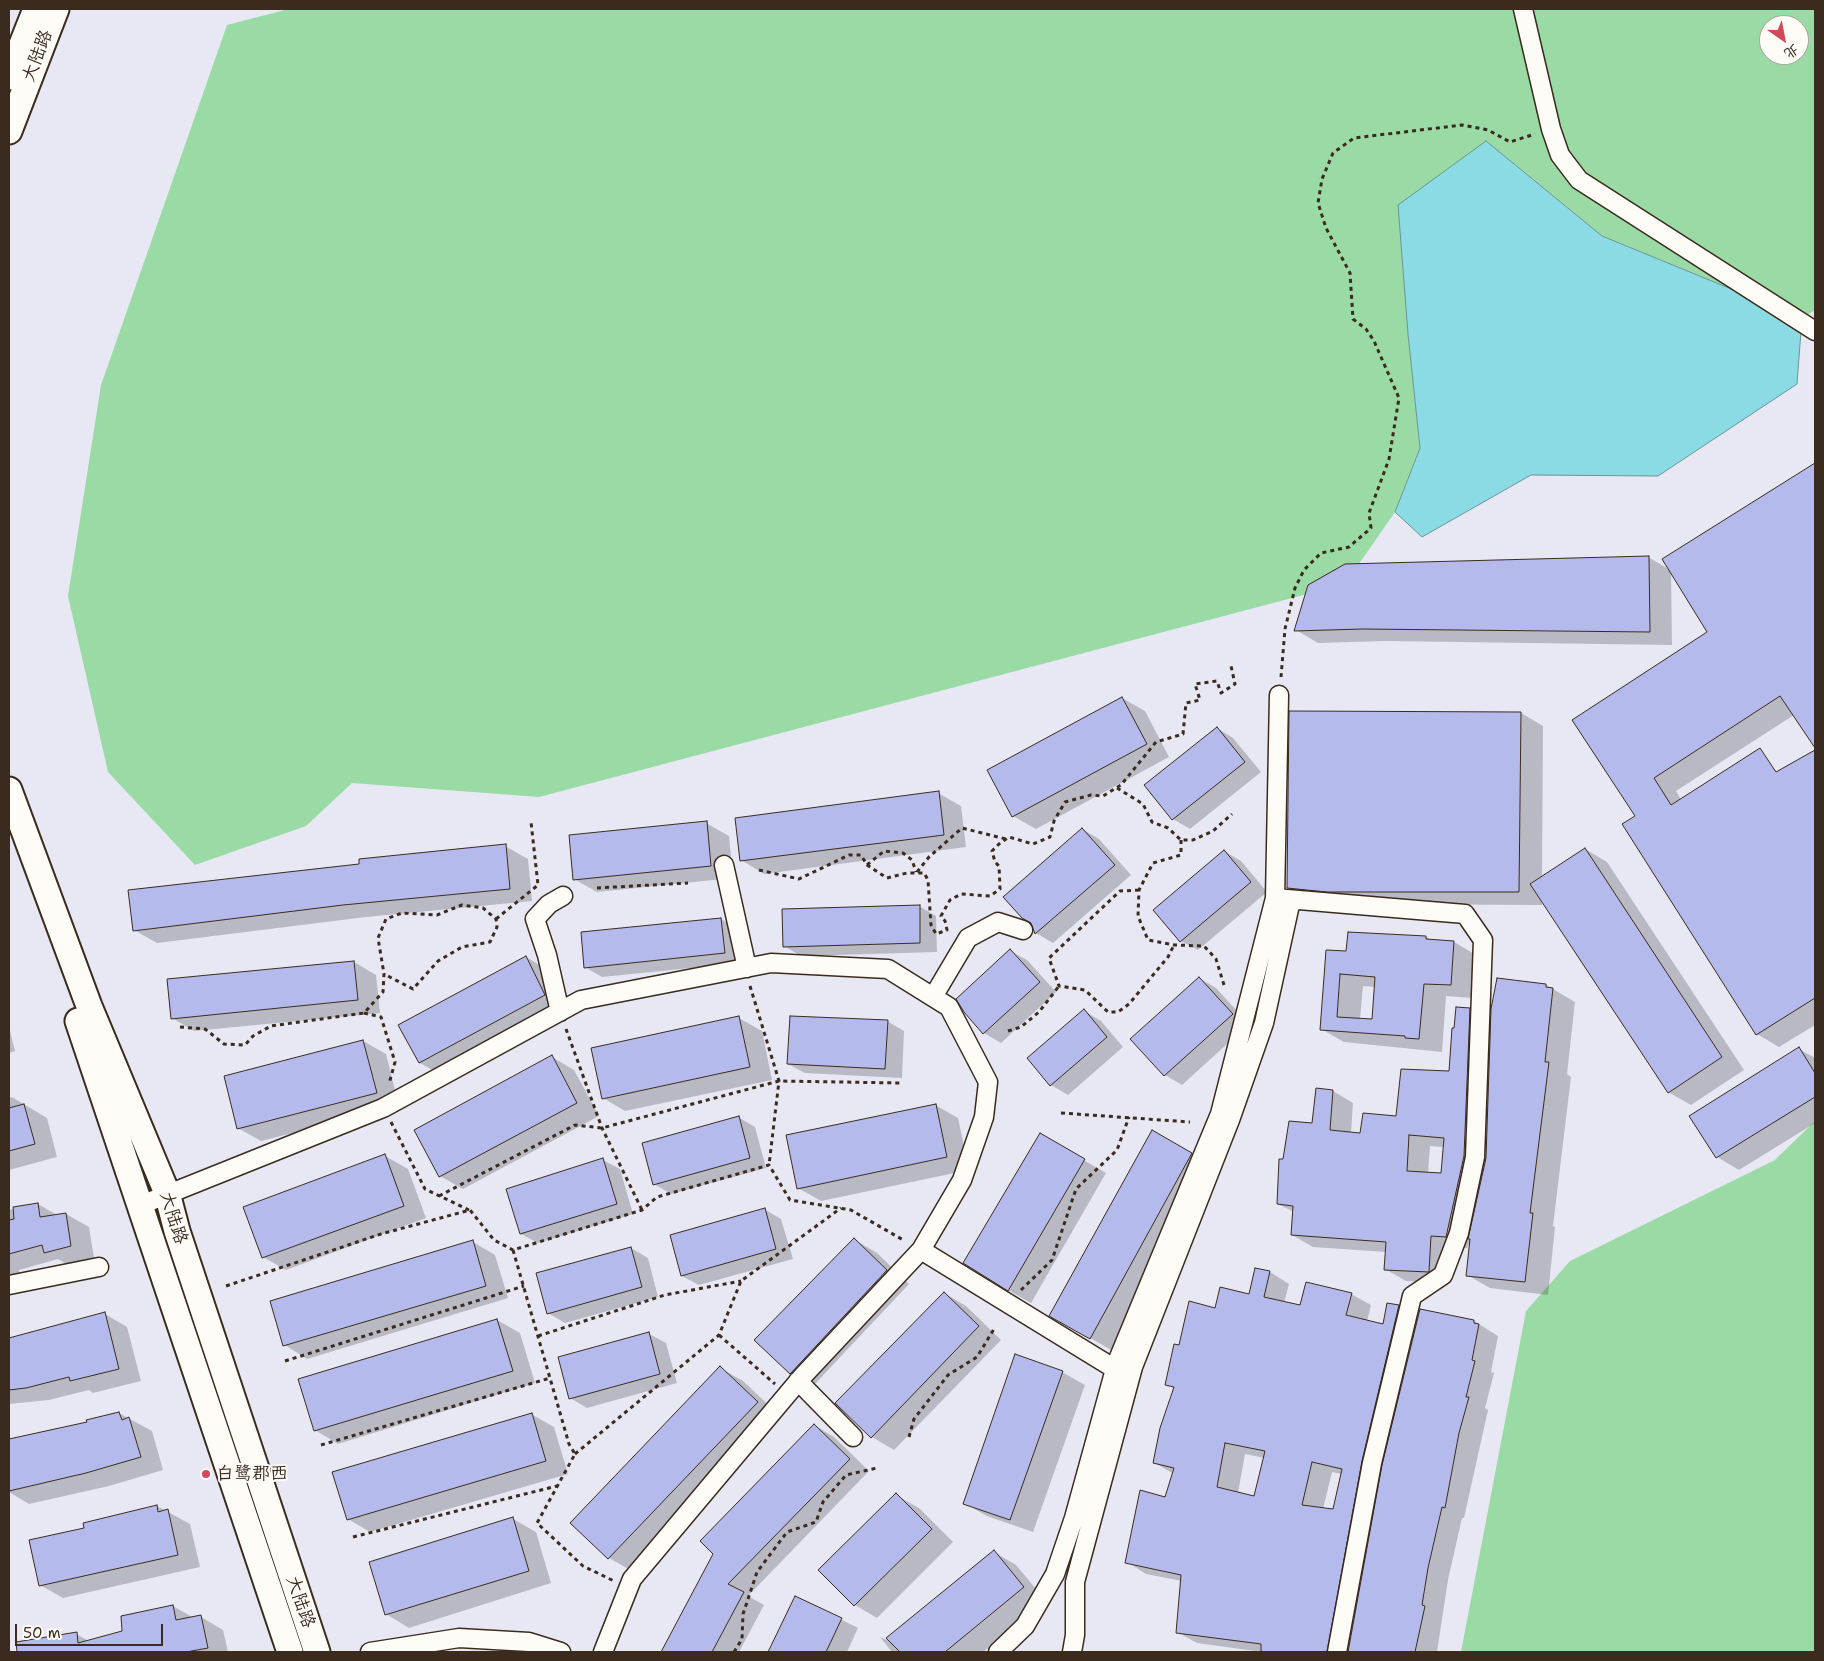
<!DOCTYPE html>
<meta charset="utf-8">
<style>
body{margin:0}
#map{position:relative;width:1824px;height:1661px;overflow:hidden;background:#e7e8f3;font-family:"Shantell Sans","LXGW WenKai TC",sans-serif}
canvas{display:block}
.frame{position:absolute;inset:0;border:10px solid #3b2a1e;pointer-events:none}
.north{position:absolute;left:1759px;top:15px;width:50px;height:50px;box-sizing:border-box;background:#fdfcf7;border:1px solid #afa8a0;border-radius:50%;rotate:147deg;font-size:14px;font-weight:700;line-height:20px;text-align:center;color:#3b2a1e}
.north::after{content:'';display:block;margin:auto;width:18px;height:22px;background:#d1495b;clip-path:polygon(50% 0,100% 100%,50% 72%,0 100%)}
.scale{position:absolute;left:15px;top:1624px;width:148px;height:22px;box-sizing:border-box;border:2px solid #3b2a1e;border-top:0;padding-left:6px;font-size:15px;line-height:18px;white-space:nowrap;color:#3b2a1e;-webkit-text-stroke:4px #fdfcf7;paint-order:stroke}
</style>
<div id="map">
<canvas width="1824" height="1661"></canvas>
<div class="frame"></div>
<div class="north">北</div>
<div class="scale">50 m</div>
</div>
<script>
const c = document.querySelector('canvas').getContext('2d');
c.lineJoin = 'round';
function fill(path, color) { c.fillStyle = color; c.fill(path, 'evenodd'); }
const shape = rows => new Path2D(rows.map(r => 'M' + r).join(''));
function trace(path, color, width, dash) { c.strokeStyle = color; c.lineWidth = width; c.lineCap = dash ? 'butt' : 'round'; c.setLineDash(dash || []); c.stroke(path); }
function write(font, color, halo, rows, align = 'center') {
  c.font = font + ' "Shantell Sans","LXGW WenKai TC",sans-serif'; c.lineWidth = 4; c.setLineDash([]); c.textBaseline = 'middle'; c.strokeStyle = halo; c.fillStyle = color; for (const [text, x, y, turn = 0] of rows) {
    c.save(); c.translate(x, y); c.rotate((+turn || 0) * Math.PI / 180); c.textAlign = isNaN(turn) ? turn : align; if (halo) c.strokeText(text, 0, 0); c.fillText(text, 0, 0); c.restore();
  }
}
fill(shape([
 [289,9,1815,9,1815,310,1802,318,1602,236,1486,141,1408,334,1420,448,1395,512,1345,584,539,797,352,783,306,826,195,865,108,772,68,596,101,385,227,25],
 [1769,25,1799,25,1799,55,1769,55],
 [1815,1121,1815,1652,1461,1652,1526,1311,1570,1261,1775,1160]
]), '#9adba5');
const water = shape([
 [1486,141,1602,236,1802,318,1797,384,1658,476,1531,475,1422,537,1395,512,1420,448,1408,334,1398,205,1486,141]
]);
fill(water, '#8bdbe5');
trace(water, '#6b9495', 1);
fill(shape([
 [1815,464,1815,734,1802,726,1794,715,1676,791,1681,800,1770,777,1815,751,1815,1025,1779,1047,1757,1034,1636,816,1709,632,1671,571,1672,645,1386,641,1318,643,1296,630,1648,557,1670,570,1663,559],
 [1122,698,1145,711,1169,757,1036,829,1013,816],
 [1521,713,1543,726,1542,878,1585,849,1607,862,1744,1070,1691,1105,1668,1092,1542,900,1542,905,1351,904,1311,901,1288,888],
 [1217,728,1233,738,1261,772,1190,829,1173,819,1146,785],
 [938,793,961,806,966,847,764,874,741,860],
 [706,823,729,836,733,878,597,892,574,879],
 [1082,829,1099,839,1131,875,1053,943,1036,933,1032,923],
 [505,846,528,859,532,901,366,917,157,943,134,930,361,865],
 [1224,851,1241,861,1267,892,1198,950,1181,941],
 [919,906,936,916,937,952,801,956,784,946],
 [721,919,738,929,741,963,602,977,585,967],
 [1349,933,1426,937,1433,941,1454,942,1476,955,1473,998,1446,996,1442,1052,1344,1042,1321,1029,1327,951,1347,952],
 [1363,986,1376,987,1373,1020,1360,1019],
 [1010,951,1027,960,1056,992,1001,1043,984,1033,965,1012],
 [526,957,548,970,567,1008,443,1076,420,1063,400,1026],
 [354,962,376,975,380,1013,194,1031,172,1018],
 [1199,978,1216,988,1249,1024,1182,1085,1165,1075],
 [1546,985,1575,1002,1567,1074,1571,1077,1553,1226,1555,1227,1548,1295,1490,1288,1467,1275,1471,1239,1467,1248,1452,1247,1449,1283,1406,1281,1385,1269,1386,1252,1313,1247,1292,1235,1294,1212,1278,1204,1284,1161,1313,1124,1333,1091,1353,1103,1351,1133,1361,1134,1397,1118,1450,1073,1456,1029,1469,1009,1492,1022],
 [1430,1146,1444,1147,1442,1174,1428,1174],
 [1084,1011,1101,1021,1123,1047,1068,1095,1051,1085],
 [739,1018,762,1031,772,1080,625,1111,603,1098],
 [887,1021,904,1031,902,1078,805,1073,788,1064],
 [9,1027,15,1051,9,1053],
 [363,1041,386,1054,399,1106,261,1141,238,1128],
 [1799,1049,1815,1058,1815,1123,1739,1170,1717,1157],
 [552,1057,574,1070,599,1116,463,1189,440,1176,416,1130],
 [12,1097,47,1118,57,1157,9,1170,9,1098],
 [935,1105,958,1118,969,1170,821,1201,798,1188],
 [738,1117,755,1127,766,1168,671,1194,654,1184],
 [1153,1132,1214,1167,1113,1351,1050,1315],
 [1040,1135,1106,1173,1031,1303,1008,1290],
 [385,1156,408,1169,426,1218,286,1270,263,1257],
 [603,1160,620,1169,633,1214,538,1243,521,1234],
 [38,1204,57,1215,66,1214,89,1227,94,1258,68,1265,58,1259,19,1270,20,1277,9,1280,9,1210],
 [764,1209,781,1219,793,1259,699,1285,682,1276,671,1235],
 [855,1240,877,1253,909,1284,813,1386,790,1373],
 [473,1242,495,1255,508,1298,307,1359,285,1345],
 [631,1248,648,1258,658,1297,565,1323,548,1313],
 [1270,1272,1289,1284,1284,1303,1301,1307,1351,1294,1371,1305,1367,1321,1384,1325,1398,1306,1419,1318,1474,1321,1498,1336,1491,1372,1494,1373,1485,1408,1488,1410,1464,1518,1462,1518,1448,1580,1437,1652,1327,1652,1352,1519,1350,1519,1325,1652,1262,1652,1197,1643,1177,1632,1182,1581,1146,1574,1127,1562,1166,1499,1174,1474,1155,1463,1175,1389,1166,1384,1180,1347,1216,1309,1250,1296],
 [1245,1454,1265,1458,1255,1497,1238,1493],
 [1357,1456,1382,1471,1382,1474,1356,1458],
 [1332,1472,1342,1474,1333,1510,1323,1509],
 [944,1293,966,1306,1001,1340,894,1450,872,1437],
 [105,1314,127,1327,141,1381,93,1393,89,1390,49,1400,9,1404,9,1337,11,1339],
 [497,1320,520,1333,535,1383,338,1444,315,1430],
 [649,1334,666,1343,677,1383,587,1408,570,1398],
 [720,1368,743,1381,780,1416,632,1571,609,1558,572,1523],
 [1062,1372,1085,1385,1033,1532,987,1516,964,1503],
 [119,1413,152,1431,163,1470,109,1486,29,1504,9,1492,9,1440,89,1423],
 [531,1414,554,1427,568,1474,370,1532,348,1519],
 [814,1425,834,1437,869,1471,748,1596,764,1605,739,1652,663,1652,715,1554],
 [896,1495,919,1508,953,1542,877,1618,855,1605],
 [157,1506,190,1524,200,1567,63,1598,40,1585,85,1529],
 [513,1519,536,1532,551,1583,409,1628,386,1614],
 [994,1552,1016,1565,1046,1601,983,1652,892,1652,880,1637,887,1640],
 [796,1597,858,1628,847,1652,770,1652],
 [173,1606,194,1618,201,1617,223,1630,228,1652,27,1652,26,1642,76,1634,89,1641,123,1632]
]), '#0003');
const building = shape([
 [1815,463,1815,748,1780,696,1654,778,1671,805,1760,748,1776,772,1815,750,1815,998,1756,1035,1622,824,1635,816,1572,720,1707,632,1662,559,1815,463],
 [1649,556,1650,632,1363,629,1294,631,1308,585,1345,564,1649,556],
 [1122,697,1147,744,1012,817,987,770,1122,697],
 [1289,711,1521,712,1519,892,1327,892,1287,888,1289,711],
 [1217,727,1245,762,1172,820,1144,785,1217,727],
 [939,791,944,835,740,861,735,818,939,791],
 [707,821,711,866,573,880,569,835,707,821],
 [1082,828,1115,865,1035,934,1031,923,1022,918,1003,897,1082,828],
 [506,844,510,889,343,905,133,931,128,890,359,864,359,859,506,844],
 [1585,848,1722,1057,1668,1093,1530,884,1585,848],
 [1224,850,1251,882,1180,942,1153,910,1224,850],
 [920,905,920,943,783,947,782,909,920,905],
 [721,918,725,953,584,968,581,932,721,918],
 [1348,932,1426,936,1426,939,1454,941,1451,985,1424,984,1419,1039,1405,1038,1405,1036,1320,1030,1326,950,1346,951,1348,932],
 [1340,974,1375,977,1372,1019,1337,1017,1340,974],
 [1010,949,1040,982,983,1034,964,1012,956,999,1010,949],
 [526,956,545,995,419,1063,398,1025,526,956],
 [354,961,358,1000,171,1019,167,979,354,961],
 [1199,977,1233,1014,1164,1076,1130,1039,1199,977],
 [1497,978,1546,984,1546,987,1553,988,1545,1062,1549,1062,1530,1213,1533,1213,1525,1282,1466,1276,1470,1239,1468,1239,1486,1158,1491,1009,1497,978],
 [1456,1007,1470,1008,1464,1156,1446,1237,1431,1236,1429,1272,1384,1270,1386,1242,1291,1235,1293,1206,1277,1204,1279,1159,1283,1159,1289,1121,1312,1123,1316,1088,1333,1090,1330,1130,1360,1133,1363,1113,1396,1116,1401,1069,1449,1071,1452,1028,1454,1028,1456,1007],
 [1409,1135,1444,1138,1441,1173,1407,1171,1409,1135],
 [1084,1009,1107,1037,1050,1086,1027,1058,1084,1009],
 [739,1016,750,1067,602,1099,591,1048,739,1016],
 [790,1016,888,1020,885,1069,787,1064,790,1016],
 [363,1040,377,1093,237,1129,224,1076,363,1040],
 [1799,1047,1815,1073,1815,1097,1716,1158,1689,1116,1799,1047],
 [552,1055,577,1103,439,1177,414,1130,552,1055],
 [24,1104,35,1144,9,1151,9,1108,24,1104],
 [936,1104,947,1157,797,1189,786,1135,936,1104],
 [739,1116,750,1158,653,1185,642,1143,739,1116],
 [1152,1130,1192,1153,1090,1339,1049,1316,1152,1130],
 [1040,1133,1085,1159,1008,1291,963,1263,1040,1133],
 [385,1154,404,1206,262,1258,243,1207,385,1154],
 [603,1158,617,1204,520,1234,506,1189,603,1158],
 [38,1203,40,1217,66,1213,71,1246,44,1253,42,1245,9,1254,9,1220,14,1219,13,1207,38,1203],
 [765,1208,776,1249,681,1276,670,1235,765,1208],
 [854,1238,887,1270,790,1374,754,1340,854,1238],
 [473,1240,486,1286,283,1346,270,1301,473,1240],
 [631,1247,642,1287,547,1314,536,1273,631,1247],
 [1255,1268,1270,1271,1264,1297,1300,1305,1306,1282,1352,1293,1346,1315,1383,1324,1387,1303,1399,1305,1362,1461,1327,1652,1261,1652,1261,1644,1176,1633,1181,1575,1125,1563,1140,1490,1165,1497,1174,1468,1153,1463,1160,1428,1174,1387,1165,1385,1174,1344,1179,1345,1189,1301,1215,1308,1220,1287,1249,1294,1255,1268],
 [1225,1443,1265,1451,1254,1496,1217,1487,1225,1443],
 [1312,1462,1342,1469,1333,1509,1302,1505,1312,1462],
 [944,1292,979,1326,871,1438,835,1403,944,1292],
 [1420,1309,1474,1320,1474,1323,1479,1324,1472,1360,1475,1361,1466,1397,1469,1397,1459,1433,1445,1508,1442,1507,1428,1568,1422,1605,1425,1606,1415,1652,1348,1652,1382,1465,1420,1309],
 [105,1312,119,1369,70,1381,69,1377,26,1388,9,1390,9,1338,105,1312],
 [497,1319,513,1371,314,1431,298,1379,497,1319],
 [649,1332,660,1374,569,1399,558,1357,649,1332],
 [1015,1354,1063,1371,1010,1520,963,1504,1015,1354],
 [720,1366,758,1402,608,1559,570,1523,720,1366],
 [119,1412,122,1420,129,1417,141,1457,86,1473,9,1491,9,1439,87,1422,86,1420,119,1412],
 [532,1413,546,1461,347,1520,332,1472,532,1413],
 [814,1424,850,1459,728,1584,744,1592,712,1652,661,1652,713,1554,700,1541,814,1424],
 [896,1493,932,1529,854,1606,818,1570,896,1493],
 [157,1505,158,1512,168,1509,178,1555,39,1586,29,1540,84,1528,83,1523,157,1505],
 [513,1517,529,1571,385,1615,369,1562,513,1517],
 [994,1550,1024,1587,945,1652,900,1652,886,1638,994,1550],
 [795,1596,842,1618,826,1652,768,1652,795,1596],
 [173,1605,176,1620,201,1615,208,1648,186,1652,17,1652,16,1642,77,1632,78,1643,122,1631,121,1616,173,1605]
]);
fill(building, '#b4baeb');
trace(building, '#3b2a1e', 1);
const street = shape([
 [1523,9,1551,129,1560,155,1579,180,1815,331],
 [724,865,747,968],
 [1275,898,1279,695],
 [933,997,968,938,998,922,1023,930],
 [560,1012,547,955,535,919,549,904,563,896],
 [141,1205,383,1108,581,1000,771,963,888,969,949,1007,988,1082,984,1117,962,1180,921,1250,801,1378,632,1579,603,1652],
 [921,1250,1115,1369],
 [9,1285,99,1267],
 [798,1381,853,1437],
 [370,1652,459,1638,529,1642,561,1652],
 [998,1652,1025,1626,1055,1574,1074,1518,1117,1362,1220,1114,1275,898,1465,914,1483,940,1475,1157,1459,1233,1443,1275,1412,1296,1372,1463,1337,1652],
 [1072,1652,1075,1635,1075,1582,1133,1367,1230,1120,1264,1023,1291,900]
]);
const secondary = shape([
 [9,77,36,9],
 [9,131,56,9],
 [9,790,89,1006,167,1193,177,1231,317,1652],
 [78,1021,290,1652]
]);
trace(street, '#3b2a1e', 21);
trace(secondary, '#3b2a1e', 29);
trace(shape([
 [1281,677,1285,629,1295,588,1304,570,1321,553,1349,547,1371,528,1369,513,1389,459,1399,398,1374,341,1366,329,1353,319,1350,273,1326,228,1318,203,1322,179,1333,153,1354,138,1462,125,1488,130,1510,142,1535,134],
 [1117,788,1143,804,1152,822,1168,828,1181,840,1193,840,1213,831,1232,814],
 [1181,840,1181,855,1153,863,1139,890,1138,916,1148,940,1174,945,1204,946,1216,959,1224,985],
 [867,865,884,851,903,853,912,860,916,872],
 [759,870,799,879,849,855,861,855,867,865,887,878,907,873,924,873,928,880,931,925,936,934,947,930,945,921,941,916,950,900,961,894,990,896,1000,889,999,866,995,862,992,851,999,844,1009,837,1033,844,1050,837,1054,821,1065,802,1091,795,1103,796,1121,785,1156,742,1183,734,1186,703,1200,700,1195,684,1217,681,1221,693,1235,684,1231,666],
 [917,872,929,857,962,828,1006,839],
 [597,888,688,883],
 [1139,890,1120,891,1049,958,1059,986,1085,990,1108,1012,1118,1012,1129,1004,1168,957,1174,945],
 [496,919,538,885,531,822],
 [750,986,779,1081,769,1165],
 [364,1013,381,1017,395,1062,389,1084],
 [180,1027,205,1029,224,1044,245,1045,253,1036,271,1026,364,1013,383,992,384,974,378,938,386,919,402,913,437,915,462,905,483,908,496,919,497,927,490,942,462,947,438,961,413,989,384,974],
 [566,1029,602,1128,642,1210],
 [1008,1031,1021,1027,1039,1012,1059,986],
 [1061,1113,1190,1122],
 [391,1122,425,1189,469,1210],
 [439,1196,575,1125,602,1128,779,1081,901,1083],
 [513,1250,569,1444,575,1454,537,1523,583,1566,614,1581],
 [226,1286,381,1234,470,1210,494,1240,513,1250,642,1210,657,1197,769,1165,790,1200,851,1210,905,1241],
 [1021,1290,1052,1260,1076,1189,1117,1150,1129,1117],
 [719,1335,775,1384],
 [538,1336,665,1295,741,1281],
 [285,1361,524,1286],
 [909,1437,914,1419,948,1375,977,1357,994,1329],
 [321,1445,550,1378],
 [575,1454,719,1335,741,1281,841,1208],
 [353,1537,557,1486],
 [734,1652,742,1639,743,1614,757,1572,787,1532,816,1522,823,1502,846,1475,877,1468]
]), '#3b2a1e', 3, [4, 4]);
trace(street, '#fdfcf7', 18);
trace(secondary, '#fdfcf7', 25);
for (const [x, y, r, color] of [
 [206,1474,5,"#d1495b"]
]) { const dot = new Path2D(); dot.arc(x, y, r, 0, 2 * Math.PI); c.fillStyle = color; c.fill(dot); trace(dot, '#fdfcf7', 2); }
write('18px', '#3b2a1e', '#fdfcf7', [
 ["大陆路",38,56,-69],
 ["大陆路",173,1218,73],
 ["大陆路",300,1602,71]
]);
write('18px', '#3b2a1e', '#fdfcf7', [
 ["白鹭郡西",216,1474]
], 'left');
</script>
